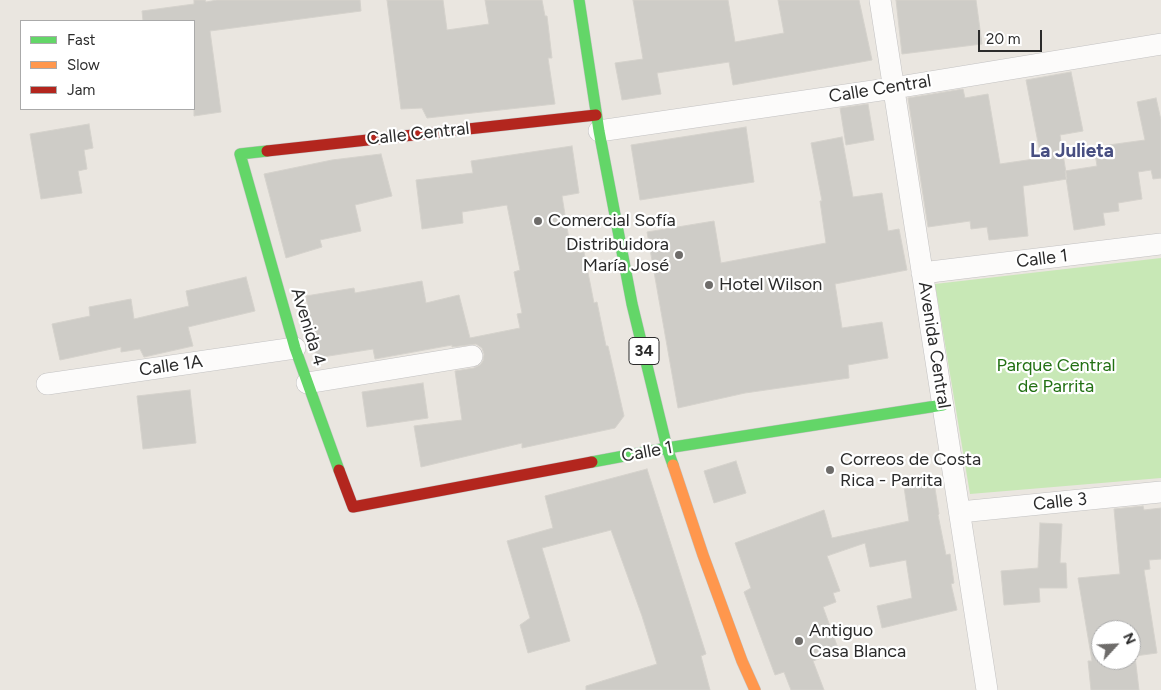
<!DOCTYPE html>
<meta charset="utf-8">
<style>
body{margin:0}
#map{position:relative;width:1161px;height:690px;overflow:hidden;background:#eae6e0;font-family:Figtree,sans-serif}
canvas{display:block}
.legend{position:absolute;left:20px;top:20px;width:175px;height:90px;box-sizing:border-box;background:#fff;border:1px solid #aaa;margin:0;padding:6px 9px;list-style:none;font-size:15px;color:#2b2b2b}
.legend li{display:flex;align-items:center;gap:10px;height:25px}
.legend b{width:25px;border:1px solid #aaa}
.north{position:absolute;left:1091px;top:620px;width:50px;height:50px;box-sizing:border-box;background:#fff;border:1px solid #aaa;border-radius:50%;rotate:65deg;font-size:14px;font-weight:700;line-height:20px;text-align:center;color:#2b2b2b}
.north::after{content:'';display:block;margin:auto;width:18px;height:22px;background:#6e6c6a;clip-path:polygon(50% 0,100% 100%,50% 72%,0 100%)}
.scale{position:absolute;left:978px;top:30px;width:64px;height:22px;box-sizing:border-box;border:2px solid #2b2b2b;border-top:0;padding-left:6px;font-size:15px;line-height:18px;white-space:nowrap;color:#2b2b2b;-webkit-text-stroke:4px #fff;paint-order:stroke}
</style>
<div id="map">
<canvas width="1161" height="690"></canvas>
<ul class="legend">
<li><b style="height:6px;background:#63d668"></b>Fast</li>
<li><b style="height:6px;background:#ff974d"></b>Slow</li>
<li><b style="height:6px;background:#b3261e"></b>Jam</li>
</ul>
<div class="north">N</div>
<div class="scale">20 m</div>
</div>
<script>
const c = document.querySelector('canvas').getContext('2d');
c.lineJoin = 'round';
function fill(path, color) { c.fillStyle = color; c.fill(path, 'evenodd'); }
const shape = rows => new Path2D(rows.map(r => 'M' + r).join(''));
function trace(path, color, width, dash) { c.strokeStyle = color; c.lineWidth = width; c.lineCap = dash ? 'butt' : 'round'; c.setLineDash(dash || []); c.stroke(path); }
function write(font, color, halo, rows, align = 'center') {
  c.font = font + ' Figtree,sans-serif'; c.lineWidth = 4.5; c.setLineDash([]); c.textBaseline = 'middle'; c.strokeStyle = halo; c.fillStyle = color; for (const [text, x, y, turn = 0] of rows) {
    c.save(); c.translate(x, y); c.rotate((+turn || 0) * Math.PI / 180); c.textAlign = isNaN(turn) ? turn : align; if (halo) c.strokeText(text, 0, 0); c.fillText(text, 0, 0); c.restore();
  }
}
fill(shape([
 [1161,258,1161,478,970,494,935,284]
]), '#c8e8b6');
const building = shape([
 [194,0,205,0,206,2,217,0,360,0,361,11,210,31,221,112,194,116,194,21,143,21,142,11,194,4,194,0],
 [387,0,443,0,447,30,489,24,485,0,542,0,545,16,547,16,552,58,548,58,555,104,427,118,422,108,401,109,387,0],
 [633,0,728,0,735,42,784,33,778,0,859,0,872,60,733,85,729,62,657,73,661,94,622,100,615,63,643,59,633,0],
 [896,0,976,0,982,44,902,54,896,0],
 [1071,72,1083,131,1060,135,1067,179,1023,186,1028,236,989,240,987,227,971,229,970,221,928,227,908,98,963,89,965,98,988,94,1000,164,1041,158,1026,80,1071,72],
 [1156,98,1161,120,1161,178,1153,179,1151,170,1138,172,1142,199,1118,203,1119,211,1103,213,1105,225,1074,230,1065,171,1097,166,1094,147,1145,140,1137,102,1156,98],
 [868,104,874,140,846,145,840,108,868,104],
 [89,124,93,148,84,150,87,169,78,171,82,193,41,199,30,134,89,124],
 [746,127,754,182,640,200,631,145,746,127],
 [842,137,853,197,882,193,888,231,899,229,907,270,835,284,842,328,882,322,888,358,848,365,849,378,745,393,678,408,647,232,714,221,721,263,826,243,820,201,822,201,811,143,842,137],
 [572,146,579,193,562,196,571,252,584,252,594,303,597,302,606,346,608,346,624,416,615,428,522,448,522,443,421,467,414,426,462,420,455,371,474,368,480,365,483,361,484,354,482,348,476,344,452,347,452,345,375,359,373,349,316,358,306,296,354,288,355,293,422,281,426,303,459,295,470,338,520,328,517,314,522,313,514,272,520,270,507,205,462,212,463,223,422,229,416,180,473,173,471,161,572,146],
 [381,154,392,196,355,205,361,231,320,240,322,247,286,258,264,174,332,160,381,154],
 [246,277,255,311,188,327,193,346,144,357,140,349,121,352,121,347,60,360,52,324,90,316,89,307,131,299,134,319,189,306,186,291,246,277],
 [423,383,428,418,367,427,362,392,423,383],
 [190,390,196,443,143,449,137,396,190,390],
 [736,461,746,493,714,503,704,471,736,461],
 [647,469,706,654,701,656,710,690,586,690,586,686,657,664,642,616,611,530,542,548,570,641,528,653,520,625,530,618,507,541,553,528,545,496,647,469],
 [934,482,939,514,938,515,946,555,950,554,954,583,951,584,957,610,882,628,877,606,912,598,906,560,870,567,865,543,827,556,840,591,833,593,836,602,823,607,839,651,813,661,824,690,791,690,784,672,775,675,744,592,751,588,735,543,824,510,832,538,909,521,904,487,934,482],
 [1143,506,1144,510,1161,508,1161,559,1149,560,1150,569,1144,570,1157,653,1135,656,1139,690,1091,690,1088,661,1092,661,1078,578,1120,574,1114,509,1143,506],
 [1101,630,1131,630,1131,660,1101,660,1101,630],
 [1040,523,1062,524,1060,563,1066,563,1067,588,1039,588,1040,602,1004,605,1001,571,1038,568,1040,523]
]);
fill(building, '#ceccc7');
trace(building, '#d5d2cc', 1);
const street = shape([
 [880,0,987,690],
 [599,131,894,88,1161,44],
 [922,273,1161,244],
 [307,383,472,356],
 [47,384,295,348],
 [960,512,1161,492]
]);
const fast = shape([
 [579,0,599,131,632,304,667,448,673,465],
 [267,151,240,154,295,348,339,470],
 [592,462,667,448,943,405]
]);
const slow = shape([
 [673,465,703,555,742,661,755,690]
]);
const jam = shape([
 [267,151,596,115],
 [339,470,353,507,592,462]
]);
trace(street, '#c3c2c2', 22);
trace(fast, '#c3c2c2', 12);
trace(slow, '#c3c2c2', 12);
trace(jam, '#c3c2c2', 12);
trace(street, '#fcfbfa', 21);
trace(fast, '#63d668', 11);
trace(slow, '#ff974d', 11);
trace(jam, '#b3261e', 11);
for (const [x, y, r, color] of [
 [538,221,5,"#6e6c6a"],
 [679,255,5,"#6e6c6a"],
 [709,285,5,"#6e6c6a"],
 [830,470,5,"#6e6c6a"],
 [799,641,5,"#6e6c6a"]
]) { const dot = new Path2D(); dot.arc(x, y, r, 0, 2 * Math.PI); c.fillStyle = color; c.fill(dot); trace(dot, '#fff', 2); }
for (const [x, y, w] of [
 [644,351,30]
]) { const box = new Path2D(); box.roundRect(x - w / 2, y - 13.5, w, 27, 4); c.fillStyle = '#fff'; c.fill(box); trace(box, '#2b2b2b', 1); }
write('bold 16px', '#2b2b2b', null, [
 ["34",644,351]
]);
write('18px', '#2b2b2b', '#fff', [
 ["Calle Central",880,89,-9],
 ["Calle Central",418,134,-6],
 ["Calle 1",1042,259,-7],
 ["Avenida 4",308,327,73],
 ["Avenida Central",934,345,81],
 ["Calle 1A",171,366,-8],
 ["Calle 1",647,452,-10],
 ["Calle 3",1060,502,-6]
]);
write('18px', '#2b2b2b', '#fff', [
 ["Comercial Sofía",548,221],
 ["Distribuidora",669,245,"right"],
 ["María José",669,266,"right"],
 ["Hotel Wilson",719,285],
 ["Correos de Costa",840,460],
 ["Rica - Parrita",840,481],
 ["Antiguo",809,631],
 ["Casa Blanca",809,652]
], 'left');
write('18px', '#227013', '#fff', [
 ["Parque Central",1056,366],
 ["de Parrita",1056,387]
]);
write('bold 19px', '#474e81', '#fff', [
 ["La Julieta",1072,151]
]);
</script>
